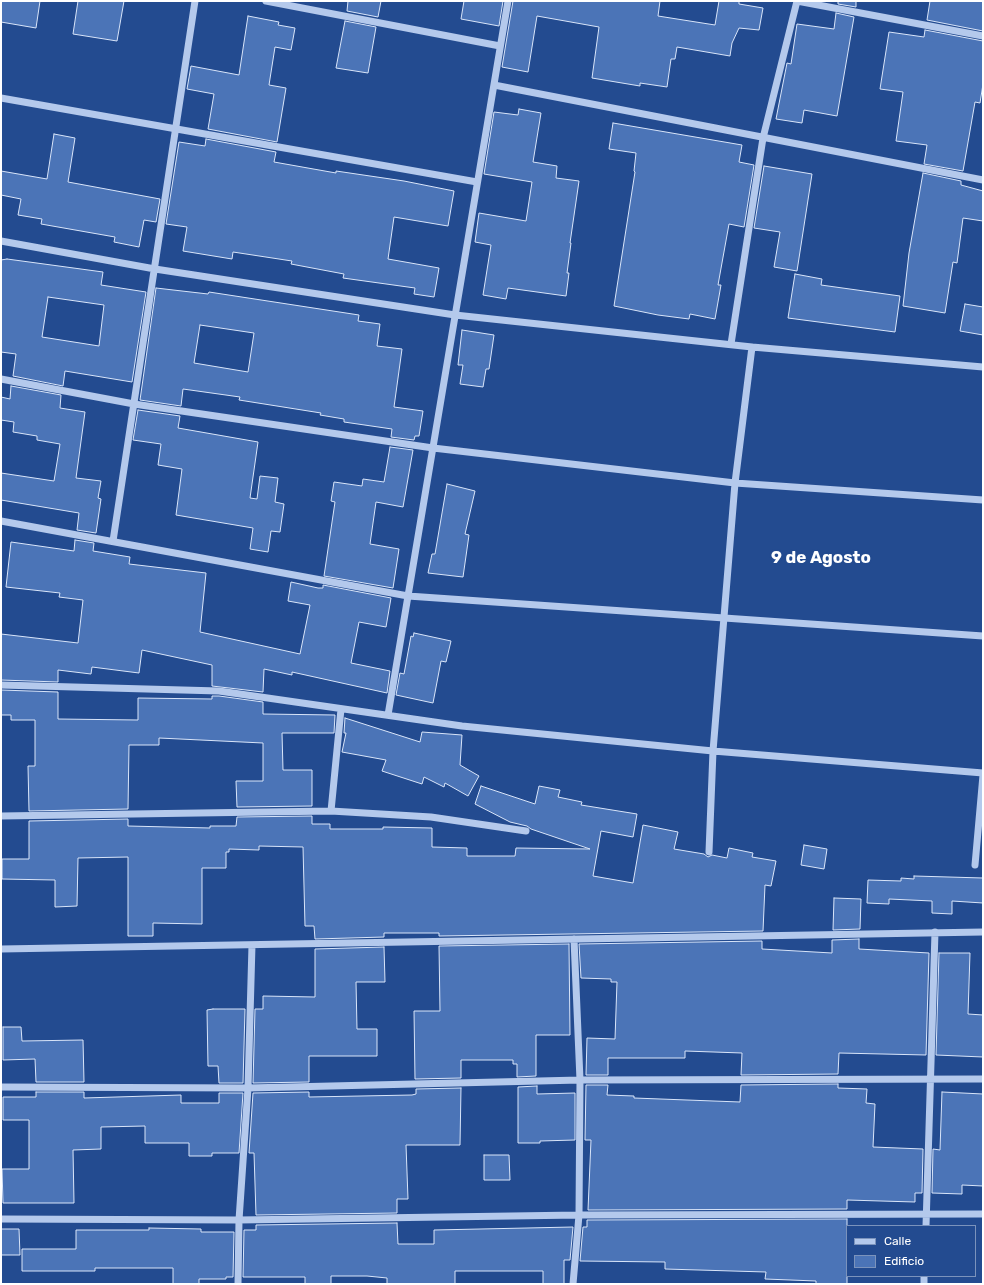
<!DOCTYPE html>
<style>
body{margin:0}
#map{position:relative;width:984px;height:1285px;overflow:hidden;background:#234b90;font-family:Rubik,sans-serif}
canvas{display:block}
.frame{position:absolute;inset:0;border:2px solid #fff;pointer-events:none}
.legend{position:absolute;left:846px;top:1225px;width:130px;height:52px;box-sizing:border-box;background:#234b90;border:1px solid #7b93bc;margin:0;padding:5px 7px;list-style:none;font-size:12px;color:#fff}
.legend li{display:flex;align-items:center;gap:8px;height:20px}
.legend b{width:20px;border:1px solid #7b93bc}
</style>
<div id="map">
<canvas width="984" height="1285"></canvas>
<div class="frame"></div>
<ul class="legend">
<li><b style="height:5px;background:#b4c9ec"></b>Calle</li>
<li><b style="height:11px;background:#4b74b7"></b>Edificio</li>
</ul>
</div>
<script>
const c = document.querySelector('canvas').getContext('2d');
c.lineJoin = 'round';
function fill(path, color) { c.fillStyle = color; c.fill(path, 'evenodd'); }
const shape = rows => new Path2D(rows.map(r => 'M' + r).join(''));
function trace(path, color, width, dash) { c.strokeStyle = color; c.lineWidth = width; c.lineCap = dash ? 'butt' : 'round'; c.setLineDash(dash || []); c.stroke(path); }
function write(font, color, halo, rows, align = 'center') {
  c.font = font + ' Rubik,sans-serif'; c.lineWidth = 4; c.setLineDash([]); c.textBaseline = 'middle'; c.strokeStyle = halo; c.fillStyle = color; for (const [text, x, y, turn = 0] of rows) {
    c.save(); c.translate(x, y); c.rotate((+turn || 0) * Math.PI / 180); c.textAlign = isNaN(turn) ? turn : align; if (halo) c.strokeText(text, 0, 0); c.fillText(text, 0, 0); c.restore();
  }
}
const building = shape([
 [1,1,40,1,36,28,1,22,1,1],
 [78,1,124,1,117,41,73,34,78,1],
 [348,1,381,1,378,17,347,11,348,1],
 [464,1,503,1,499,26,461,19,464,1],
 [513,1,660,1,658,16,715,25,719,1,739,1,739,4,763,8,759,30,739,28,732,43,730,56,677,47,675,59,671,59,667,87,640,83,640,86,592,78,599,27,537,16,528,72,502,67,513,1],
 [838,1,856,1,856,7,838,4,838,1],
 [930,1,983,1,983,31,927,20,930,1],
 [836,13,854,17,837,116,804,110,802,123,776,119,787,63,791,64,797,24,834,29,836,13],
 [248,16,279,22,278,25,295,28,291,50,275,47,269,85,286,88,277,142,208,129,214,94,187,89,191,66,239,75,248,16],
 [345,21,376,27,368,73,336,68,345,21],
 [925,30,983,41,983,84,980,103,975,102,963,171,924,164,927,145,896,141,903,92,880,89,889,32,924,37,925,30],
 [519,109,541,113,533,162,557,166,556,178,579,181,570,243,571,243,567,273,569,273,566,296,508,288,506,299,483,295,491,245,475,242,479,213,526,221,532,182,484,174,494,112,518,115,519,109],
 [613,123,742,145,739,162,754,165,744,227,729,224,718,285,721,285,715,319,690,314,689,319,658,315,614,306,635,172,634,171,636,153,609,149,613,123],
 [54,134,75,138,68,182,160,199,156,222,144,220,139,247,114,242,115,237,41,224,42,219,18,215,21,199,1,195,1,171,47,179,54,134],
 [206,139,276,152,274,162,336,173,336,171,404,181,454,191,448,226,394,217,388,259,439,268,434,297,414,294,415,288,343,278,344,274,291,264,292,261,233,252,232,259,183,251,187,227,166,224,179,142,205,146,206,139],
 [764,166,812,174,797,271,774,267,780,232,754,228,764,166],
 [923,173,961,181,961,185,983,191,983,221,963,218,957,263,953,262,945,313,903,306,909,253,923,173],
 [7,259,103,272,101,285,146,292,132,382,65,371,63,386,13,376,16,354,1,352,1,260,7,259],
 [48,297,104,305,99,346,42,337,48,297],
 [795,274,822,279,821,285,900,296,895,332,788,318,795,274],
 [156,288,208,294,209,292,359,315,358,321,380,324,377,346,402,349,394,407,423,411,419,436,415,436,414,440,391,437,392,429,344,422,344,419,320,415,321,413,239,400,240,397,183,389,181,406,140,400,156,288],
 [200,325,254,333,248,372,194,363,200,325],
 [965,304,983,307,983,335,960,331,965,304],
 [462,330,494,335,489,369,486,369,483,387,460,384,463,365,458,365,462,330],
 [11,386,61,395,60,408,85,412,76,478,101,481,98,498,101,499,96,533,77,530,79,513,1,500,1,473,54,481,60,444,37,440,37,436,13,432,14,422,1,420,1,397,10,399,11,386],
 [138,410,180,416,178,428,258,442,250,498,257,499,260,476,278,478,275,502,284,504,280,532,271,531,268,552,250,549,253,528,176,515,182,469,158,465,161,444,133,440,138,410],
 [390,447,413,450,403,507,376,502,370,544,399,549,393,588,324,576,335,502,331,501,334,482,362,486,363,479,384,482,390,447],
 [447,484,475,491,465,534,469,535,463,577,428,573,432,554,435,554,447,484],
 [75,540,94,543,93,551,130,557,129,564,206,573,200,632,300,654,310,605,288,601,291,582,318,588,323,588,323,585,391,598,386,627,359,622,351,663,390,671,387,693,292,672,292,675,264,669,263,692,212,686,212,665,142,650,139,673,92,667,91,674,58,670,58,682,1,680,1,634,78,643,83,600,59,597,60,593,6,587,11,542,74,551,75,540],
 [414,633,451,641,446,662,441,661,433,703,396,695,400,673,404,674,411,636,413,637,414,633],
 [1,690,58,692,58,719,138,720,138,698,212,699,212,696,219,696,263,702,263,714,335,715,334,733,282,733,283,770,312,770,312,806,237,807,236,781,263,781,263,743,159,738,159,745,129,745,128,809,29,811,28,766,35,766,35,720,11,720,11,715,1,715,1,690],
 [345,718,420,742,422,732,462,735,460,765,479,776,468,796,445,783,444,787,424,777,422,784,382,771,386,760,342,752,346,733,344,733,345,718],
 [481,786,535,804,539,786,560,790,558,797,582,802,581,805,637,814,633,837,601,831,593,876,633,883,643,825,678,832,674,849,704,854,708,857,712,855,727,858,729,848,753,853,752,857,776,861,771,886,765,885,763,931,439,936,439,933,384,933,384,937,315,939,314,926,305,926,303,847,259,846,259,850,229,849,229,852,226,852,226,868,202,868,202,924,153,923,153,936,128,936,128,857,78,858,77,906,55,907,55,880,2,879,2,859,29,859,29,821,128,819,128,826,210,828,210,826,236,826,237,817,312,816,312,824,330,824,330,829,383,829,383,827,432,828,432,847,467,848,467,856,515,856,516,848,590,849,531,829,527,826,510,822,475,804,481,786],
 [804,845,827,849,824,869,801,865,804,845],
 [914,876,983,878,983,903,952,901,952,914,932,913,932,901,889,899,889,904,867,903,868,880,901,881,901,878,914,879,914,876],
 [834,898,861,899,860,929,833,930,834,898],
 [859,939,859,949,929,953,926,1055,839,1053,838,1074,741,1075,742,1053,685,1051,685,1058,608,1058,608,1075,586,1075,587,1038,615,1039,617,982,611,982,611,979,581,978,579,944,762,941,762,949,832,953,832,940,859,939],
 [569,944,570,1035,536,1035,536,1076,517,1077,517,1064,513,1064,513,1060,461,1060,461,1078,415,1079,414,1011,440,1011,439,946,569,944],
 [384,947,385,982,356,982,357,1029,377,1029,377,1056,309,1056,309,1082,253,1083,255,1009,263,1009,263,996,315,997,315,949,384,947],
 [939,953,970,953,968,1014,983,1015,983,1057,936,1055,939,953],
 [213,1009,245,1009,243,1083,219,1083,218,1066,208,1066,207,1010,213,1009],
 [3,1027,21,1027,22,1041,83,1040,84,1082,36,1082,35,1059,3,1060,3,1027],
 [838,1084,838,1088,867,1089,866,1103,875,1104,873,1147,923,1149,922,1193,915,1193,915,1202,847,1200,847,1209,588,1210,591,1140,585,1140,586,1085,608,1085,607,1095,634,1096,634,1098,740,1102,741,1085,838,1084],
 [537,1086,537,1094,575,1093,575,1140,540,1141,540,1143,518,1143,518,1087,537,1086],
 [461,1088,460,1145,406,1145,408,1199,397,1199,397,1213,256,1215,254,1153,249,1153,253,1093,309,1092,309,1097,412,1095,416,1094,416,1089,461,1088],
 [36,1092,84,1092,84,1098,181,1095,181,1103,219,1103,219,1093,243,1093,239,1153,212,1153,212,1156,189,1156,189,1143,145,1143,145,1126,101,1127,101,1149,73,1150,74,1203,3,1203,2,1169,29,1169,29,1120,3,1120,3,1097,36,1097,36,1092],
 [942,1092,983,1094,983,1186,962,1185,962,1194,932,1193,933,1149,940,1150,942,1092],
 [484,1155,509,1155,510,1180,484,1180,484,1155],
 [847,1219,847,1284,816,1284,816,1281,765,1279,766,1272,665,1269,665,1262,580,1261,583,1227,587,1227,587,1220,847,1219],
 [397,1223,398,1244,434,1244,434,1230,573,1227,570,1260,564,1260,564,1284,543,1284,543,1271,455,1271,455,1284,387,1284,387,1278,367,1276,331,1276,331,1284,305,1284,305,1277,243,1277,244,1230,256,1230,256,1225,397,1223],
 [149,1228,201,1229,201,1232,234,1232,233,1277,226,1277,226,1279,199,1279,199,1284,173,1284,173,1268,95,1268,95,1271,22,1271,22,1249,76,1249,76,1230,149,1230,149,1228],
 [1,1229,19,1229,20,1255,1,1255,1,1229]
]);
fill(building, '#4b74b7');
trace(building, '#d9e5f9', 1);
trace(shape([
 [266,1,500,46],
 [797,1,983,36],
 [494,85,983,180],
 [1,98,477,182],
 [1,241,155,269,455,315,752,347,983,367],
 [731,344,763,138,797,1],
 [1,379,134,404,433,448,735,483,983,500],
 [1,521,408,596,983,636],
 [113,541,195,1],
 [1,685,219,691,462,726,713,751,983,773],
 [388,715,508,1],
 [331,811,341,709],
 [1,816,331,811,431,817,526,831],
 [709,852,713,751,735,483,752,347],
 [975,865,983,775],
 [1,949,983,932],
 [1,1087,248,1088,580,1080,983,1079],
 [1,1219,239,1220,579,1215,983,1214],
 [926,1226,935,932],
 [238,1284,239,1220,248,1088,252,945],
 [573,1284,579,1215,580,1080,574,939],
 [924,1284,924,1276]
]), '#b4c9ec', 7);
write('bold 17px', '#fff', '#234b90', [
 ["9 de Agosto",821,558]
]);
</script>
